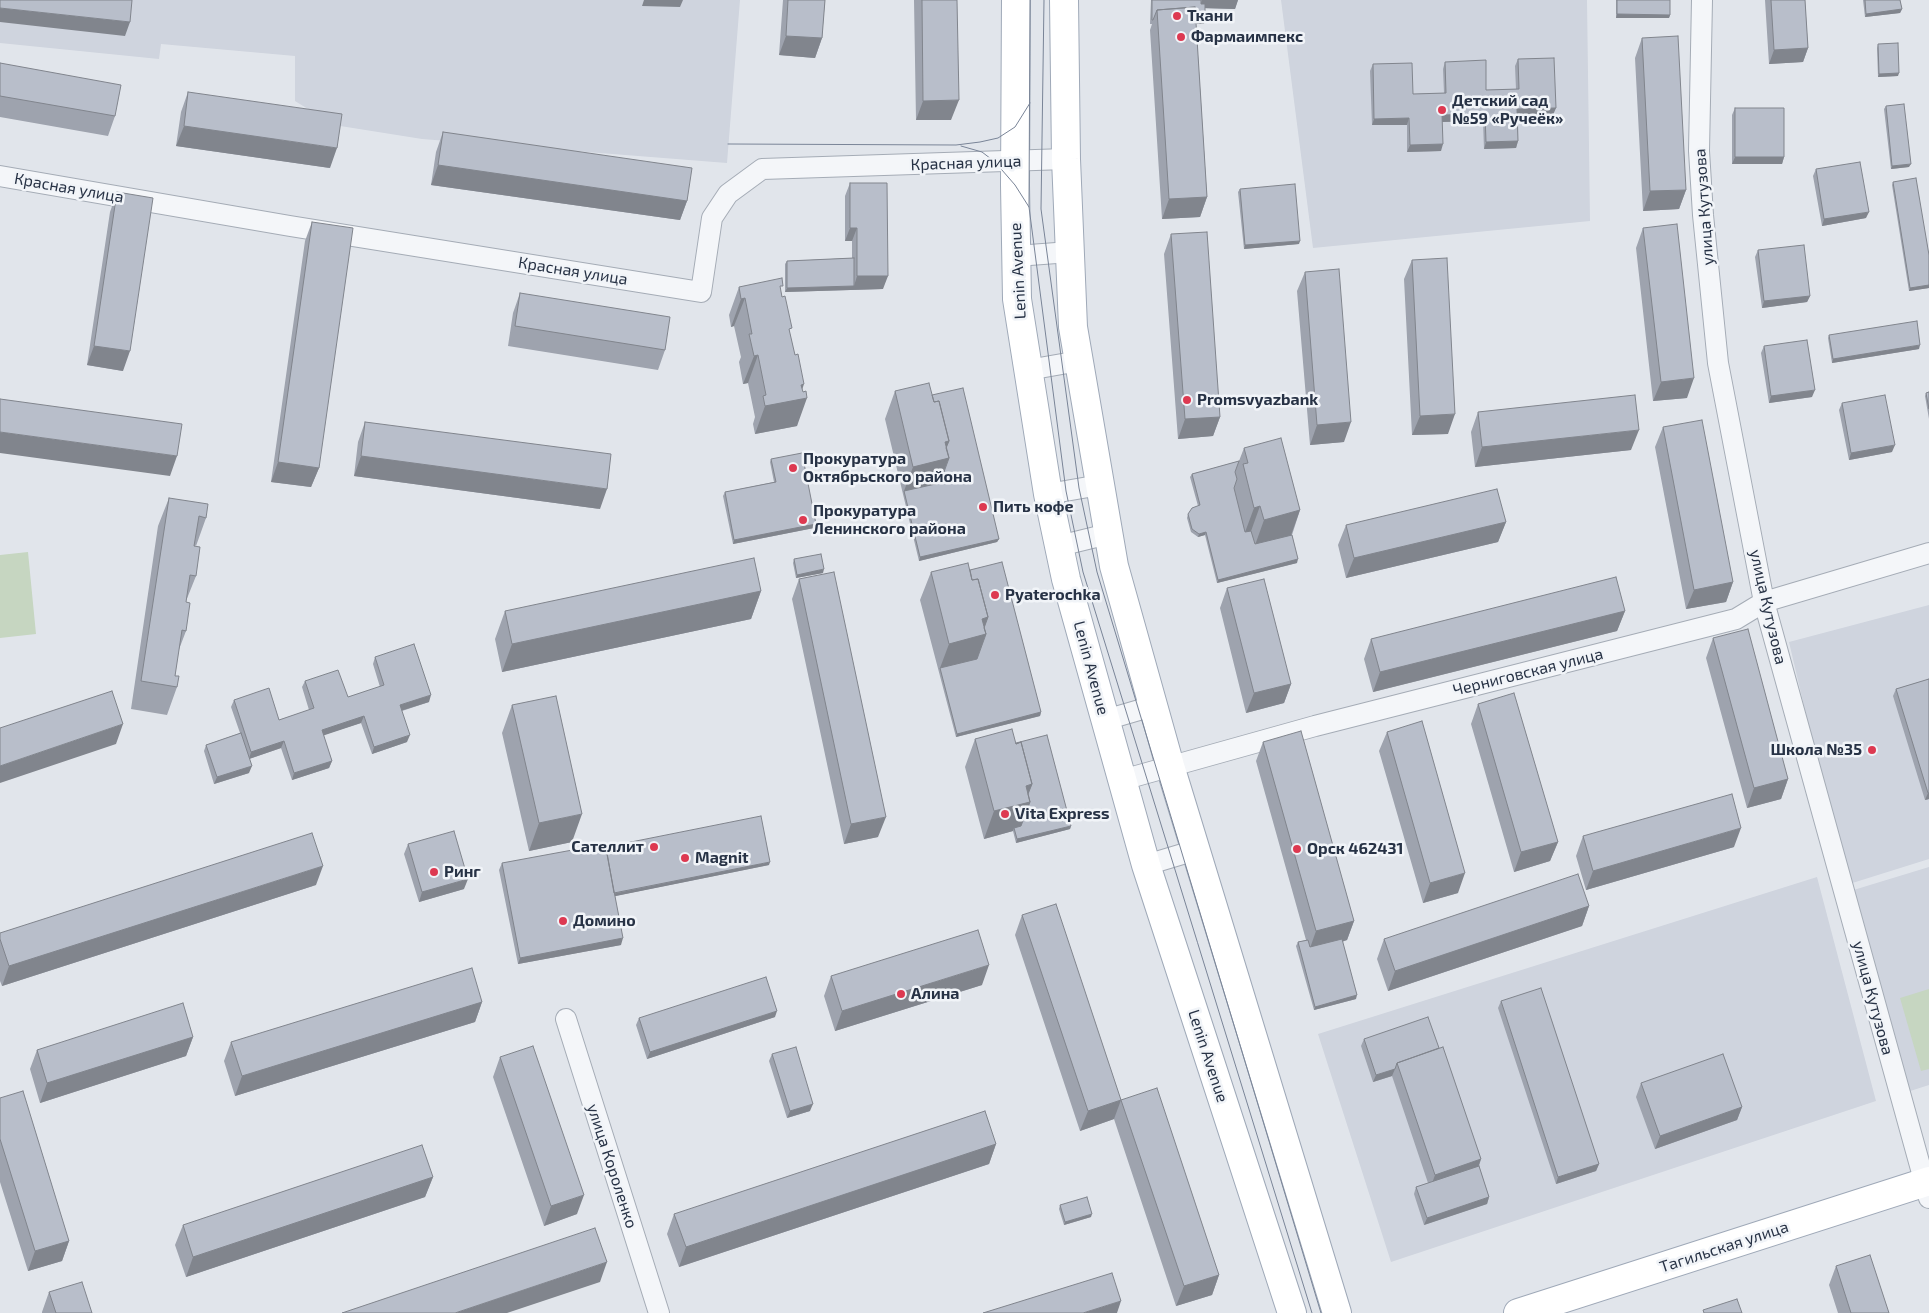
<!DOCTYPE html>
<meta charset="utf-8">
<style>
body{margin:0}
canvas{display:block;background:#e1e5eb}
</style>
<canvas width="1929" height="1313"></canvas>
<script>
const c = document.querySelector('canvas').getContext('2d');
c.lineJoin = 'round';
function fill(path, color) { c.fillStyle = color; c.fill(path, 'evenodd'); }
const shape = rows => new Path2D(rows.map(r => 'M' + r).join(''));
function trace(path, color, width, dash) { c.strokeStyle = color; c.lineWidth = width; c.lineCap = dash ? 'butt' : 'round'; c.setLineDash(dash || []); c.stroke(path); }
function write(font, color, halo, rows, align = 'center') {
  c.font = font + ' "Exo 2",sans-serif'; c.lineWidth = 5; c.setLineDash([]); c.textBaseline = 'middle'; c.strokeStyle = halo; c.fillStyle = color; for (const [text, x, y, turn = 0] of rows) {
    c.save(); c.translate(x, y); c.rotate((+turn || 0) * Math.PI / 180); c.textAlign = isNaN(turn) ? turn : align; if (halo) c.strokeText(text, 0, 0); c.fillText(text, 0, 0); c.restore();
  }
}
fill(shape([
 [0,0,740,0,727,163,422,139,334,125,295,101,295,56,161,44,159,59,0,43],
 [1281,0,1587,0,1590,221,1313,248],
 [1929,605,1929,859,1846,885,1789,642],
 [1929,867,1929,1085,1904,1093,1847,892],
 [1817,877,1876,1101,1391,1262,1318,1034]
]), '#cfd4de');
fill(shape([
 [28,552,36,634,0,638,0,555],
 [1929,989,1929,1069,1921,1071,1900,998]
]), '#c6d6c1');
const minor = shape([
 [1702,0,1699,151,1703,215,1718,363,1764,602,1929,1198],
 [0,176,290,226,701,292,712,218,728,194,762,169,1066,159],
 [1016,256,1070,252],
 [1028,370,1079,361],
 [1048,494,1100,485],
 [1059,546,1108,534],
 [1105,720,1153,706],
 [1122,780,1315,726,1736,619,1764,602,1929,553],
 [1146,865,1196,850],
 [566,1019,659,1313]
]);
const primary = shape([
 [1016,0,1015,185,1017,299,1048,494,1066,579,1146,865,1292,1313],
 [1064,0,1066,159,1073,327,1114,566,1170,766,1337,1313],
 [1518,1313,1929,1181]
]);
trace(minor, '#a5acb6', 22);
trace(primary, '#9fa9b8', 30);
trace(minor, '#f4f6f9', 20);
trace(primary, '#fff', 28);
trace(shape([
 [1030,0,1029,207,1066,491,1083,572,1312,1313],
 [1044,0,1041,209,1079,488,1097,572,1321,1313],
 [728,144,956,145,980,142,998,138,1015,127,1030,103],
 [961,146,982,152,995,162,1015,185,1029,207]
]), '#798497', 1);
fill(shape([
 [783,0,825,0,822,38,815,58,779,55],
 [914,0,957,0,951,120,916,120],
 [1151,0,1238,0,1235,9,1205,8,1204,24,1196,24,1207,197,1200,217,1162,219,1150,30,1152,24,1150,24],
 [1616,0,1670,0,1670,15,1669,18,1616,18],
 [1765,0,1805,0,1808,48,1803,62,1769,64],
 [1863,0,1900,0,1902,9,1900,13,1865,17],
 [1642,38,1686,190,1679,209,1643,211,1635,58],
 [1878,44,1898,76,1878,77,1877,48],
 [1518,59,1553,115,1518,116,1518,141,1516,148,1484,149,1483,121,1442,122,1441,151,1407,152,1407,125,1372,125,1370,71,1373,64,1413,94,1444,93,1443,69,1445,62,1486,90,1516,89,1515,66],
 [0,63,115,116,108,136,0,117],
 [188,92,330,168,176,146,181,112],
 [1886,106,1909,167,1891,169,1884,109],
 [1735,108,1784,157,1782,164,1732,164,1732,115],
 [443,132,687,201,680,220,431,185,436,152],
 [1816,169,1866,218,1822,226,1813,176],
 [1893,182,1929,255,1929,288,1909,291,1892,185],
 [850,183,883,289,785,292,785,264,787,261,852,258,852,241,845,241,845,196],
 [1240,189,1299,244,1244,249,1238,192],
 [117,192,123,371,87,365,110,212],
 [312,222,319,468,311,487,271,482,305,241],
 [1643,228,1687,398,1653,401,1636,248],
 [1171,234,1220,417,1213,436,1178,439,1164,254],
 [1758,250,1810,296,1807,302,1762,308,1755,257],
 [1412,260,1448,434,1412,435,1404,279],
 [1305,272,1344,442,1310,445,1297,291],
 [739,287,781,292,802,389,797,426,755,434,753,424,755,417,748,383,743,384,739,362,741,357,734,326,731,327,729,315],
 [520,293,665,350,658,370,508,346,513,313],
 [1829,335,1919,349,1832,363,1828,338],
 [1764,346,1812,397,1769,403,1761,353],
 [895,391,932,395,999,539,997,542,919,561,885,419],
 [1929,392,1929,419,1925,396,1926,393],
 [1842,403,1892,452,1849,460,1839,410],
 [1478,412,1631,450,1475,467,1471,432],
 [365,422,600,509,354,476,358,442],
 [1663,427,1733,582,1726,602,1686,609,1655,447],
 [1244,448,1300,510,1292,535,1297,563,1217,583,1205,535,1198,537,1191,532,1187,518,1188,514,1198,506,1190,477,1192,474,1239,461],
 [771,459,814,528,733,544,723,496,725,492,774,482,770,462],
 [169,498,206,518,196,546,195,545,196,576,186,601,186,631,178,652,175,676,177,687,167,715,131,709,158,526],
 [1506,522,1498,542,1346,578,1338,545,1346,525],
 [794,559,823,573,796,578,793,563],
 [970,570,1041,712,1040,716,956,737,920,600,931,572],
 [799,579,878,837,844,844,792,599],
 [1227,588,1291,684,1284,703,1246,713,1220,608],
 [761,591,751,619,502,672,495,639,505,611],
 [1625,611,1617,631,1373,692,1364,659,1371,639],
 [1713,638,1788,779,1781,799,1747,808,1706,658],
 [375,657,429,702,402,711,407,742,372,754,361,723,323,735,332,761,329,768,292,780,281,748,249,759,249,773,214,784,204,751,206,745,240,733,231,707,234,700,279,720,309,710,302,687,305,681,348,697,380,687,373,664],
 [1929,679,1929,799,1925,800,1893,696,1896,689],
 [1478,704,1558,842,1550,861,1514,872,1471,724],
 [512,705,572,842,529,851,502,733],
 [1387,732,1458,893,1423,903,1379,751],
 [975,739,1016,743,1071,826,1070,829,1016,843,1013,831,984,839,965,767],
 [1263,742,1354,921,1347,940,1342,942,1356,999,1314,1010,1296,946,1298,942,1306,940,1256,761],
 [1583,836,1734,847,1586,890,1576,856],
 [408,844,464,889,419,902,404,854],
 [606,847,769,865,615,896,621,945,518,964,499,870,502,863],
 [316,885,2,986,0,981,0,933],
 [1589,906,1582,926,1388,991,1377,959,1384,939],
 [1022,915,1121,1100,1114,1119,1080,1131,1015,935],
 [831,976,982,985,835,1031,824,996],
 [1501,1001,1599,1164,1596,1171,1556,1184,1498,1008],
 [482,1002,475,1022,235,1096,224,1061,231,1042],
 [775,1017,647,1059,636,1025,639,1018],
 [193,1037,186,1056,40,1103,30,1069,37,1050],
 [1364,1039,1439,1048,1481,1159,1479,1166,1489,1197,1487,1204,1424,1225,1414,1194,1416,1187,1428,1183,1392,1076,1373,1082,1361,1046],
 [772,1054,810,1111,787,1118,769,1061],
 [500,1057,577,1214,544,1226,493,1077],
 [1641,1083,1742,1107,1737,1120,1655,1149,1636,1097],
 [0,1098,69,1241,62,1261,28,1271,0,1182],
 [1121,1100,1219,1275,1212,1295,1176,1306,1114,1119],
 [996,1144,989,1164,679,1267,667,1234,674,1214],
 [433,1177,425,1197,186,1277,175,1245,183,1225],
 [1060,1205,1091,1217,1064,1225,1059,1209],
 [1836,1266,1889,1313,1838,1313,1829,1285],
 [49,1292,92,1313,42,1313,42,1312]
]), '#9ea3ae');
fill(shape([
 [644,0,683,0,680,7,642,6],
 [1202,0,1238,0,1235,9,1199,8],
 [0,8,130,22,125,36,0,22],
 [1902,9,1900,13,1865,17,1866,14],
 [1617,14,1670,15,1669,18,1616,18],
 [1158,20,1205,21,1204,24,1158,24],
 [786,36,822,38,815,58,779,55],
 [1808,48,1803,62,1769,64,1774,50],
 [1899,73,1898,76,1878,77,1879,74],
 [959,100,951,120,916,120,923,101],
 [1556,108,1553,115,1515,116,1517,109],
 [1485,114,1483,121,1440,122,1442,115],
 [1409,118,1407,125,1372,125,1374,119],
 [184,126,337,148,330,168,176,146],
 [1518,141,1516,148,1484,149,1486,142],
 [1443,144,1441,151,1407,152,1410,145],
 [1735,157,1784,157,1782,164,1732,164],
 [1911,164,1909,167,1891,169,1892,166],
 [438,165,687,201,680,220,431,185],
 [1686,190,1679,209,1643,211,1650,191],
 [1207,197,1200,217,1162,219,1169,199],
 [1869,212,1866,218,1822,226,1824,219],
 [850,228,857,228,852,241,845,241],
 [1300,241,1299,244,1244,249,1245,245],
 [857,276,888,276,883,289,785,292,787,288,854,286],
 [1929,285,1929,288,1909,291,1910,288],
 [1810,296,1807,302,1762,308,1764,301],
 [745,298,734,326,731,327,741,299],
 [1920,345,1919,349,1832,363,1833,359],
 [94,346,130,351,123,371,87,365],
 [758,355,748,383,743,384,754,356],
 [1694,378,1687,398,1653,401,1661,382],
 [804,384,799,399,807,398,797,426,755,434,765,406,801,385],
 [1815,390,1812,397,1769,403,1771,396],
 [1455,414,1448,434,1412,435,1420,416],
 [1220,417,1213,436,1178,439,1185,419],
 [1351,422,1344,442,1310,445,1317,425],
 [1639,430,1631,450,1475,467,1482,447],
 [0,432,177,456,170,476,0,453],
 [949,441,949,458,938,486,904,491,913,467,945,442],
 [1895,445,1892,452,1849,460,1851,453],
 [361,456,607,489,600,509,354,476],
 [278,462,319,468,311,487,271,482],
 [1260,506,1250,534,1244,535,1254,508],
 [1300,510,1290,538,1254,548,1264,520],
 [1506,522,1498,542,1346,578,1354,558],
 [816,524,814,528,733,544,734,540],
 [1206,532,1205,535,1198,537,1199,534],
 [999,539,997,542,919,561,920,557],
 [1298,559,1297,563,1217,583,1218,580],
 [824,569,823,573,796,578,797,575],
 [1733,582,1726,602,1686,609,1694,590],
 [761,591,751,619,502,672,512,644],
 [1625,611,1617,631,1373,692,1380,672],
 [988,617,986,634,976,662,940,668,949,644,982,619],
 [1291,684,1284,703,1246,713,1254,693],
 [431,695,429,702,397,712,400,705],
 [1041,712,1040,716,956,737,957,734],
 [364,716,361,723,319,737,322,730],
 [123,724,116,744,0,783,0,766],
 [410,735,407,742,372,754,374,747],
 [284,741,281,748,249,759,251,752],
 [332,761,329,768,292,780,294,773],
 [252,766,249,773,214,784,217,777],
 [1788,779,1781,799,1747,808,1754,788],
 [1032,784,1030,802,1020,830,1014,828,1013,831,984,839,994,811,1026,786],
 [1928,793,1929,793,1929,799,1925,800],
 [582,814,572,842,529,851,539,823],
 [886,817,878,837,844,844,851,824],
 [1071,826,1070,829,1016,843,1017,839],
 [1741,828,1734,847,1586,890,1593,871],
 [1558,842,1550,861,1514,872,1521,852],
 [770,862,769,865,611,897,612,894],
 [323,866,316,885,2,986,9,966],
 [1465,873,1458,893,1423,903,1430,883],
 [468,879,464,889,419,902,422,892],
 [1589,906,1582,926,1388,991,1395,971],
 [1354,921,1347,940,1309,951,1316,931],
 [623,938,621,945,518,964,520,958],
 [989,965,982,985,835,1031,842,1011],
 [1357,995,1356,999,1314,1010,1315,1007],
 [482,1002,475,1022,235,1096,242,1076],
 [777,1011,775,1017,647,1059,650,1052],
 [193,1037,186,1056,40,1103,47,1083],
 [1395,1069,1392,1076,1373,1082,1376,1075],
 [1121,1100,1114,1119,1080,1131,1088,1111],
 [813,1104,810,1111,787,1118,790,1111],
 [1742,1107,1737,1120,1655,1149,1660,1136],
 [996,1144,989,1164,679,1267,686,1247],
 [1481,1159,1476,1173,1430,1189,1435,1175],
 [1599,1164,1596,1171,1556,1184,1558,1177],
 [433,1177,425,1197,186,1277,193,1257],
 [584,1195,577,1214,544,1226,551,1206],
 [1489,1197,1487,1204,1424,1225,1427,1218],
 [1092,1214,1091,1217,1064,1225,1065,1222],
 [69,1241,62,1261,28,1271,35,1251],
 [607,1262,600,1282,507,1313,455,1313],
 [1219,1275,1212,1295,1176,1306,1184,1286],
 [1121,1301,1117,1313,1083,1313]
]), '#81858d');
const building = shape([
 [0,0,132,0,130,22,0,8,0,0],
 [788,0,825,0,822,38,786,36,788,0],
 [922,0,957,0,959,100,923,101,922,0],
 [1152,0,1201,0,1201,4,1205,4,1205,21,1196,21,1195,7,1157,10,1153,20,1152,20,1152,0],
 [1617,0,1670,0,1670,15,1617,14,1617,0],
 [1771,0,1805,0,1808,48,1774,50,1771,0],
 [1865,0,1900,0,1902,9,1866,14,1865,0],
 [1195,7,1207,197,1169,199,1157,10,1195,7],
 [1678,36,1686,190,1650,191,1642,38,1678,36],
 [1898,43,1899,73,1879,74,1878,44,1898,43],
 [1554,58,1556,108,1517,109,1518,141,1486,142,1485,114,1442,115,1443,144,1410,145,1409,118,1374,119,1373,64,1412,63,1413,94,1446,93,1445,62,1486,60,1486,90,1519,89,1518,59,1554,58],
 [0,63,121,85,115,116,0,96,0,63],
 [188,92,342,114,337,148,184,126,188,92],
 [1904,104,1911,164,1892,166,1886,106,1904,104],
 [1735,108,1784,108,1784,157,1735,157,1735,108],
 [443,132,692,168,687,201,438,165,443,132],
 [1860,162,1869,212,1824,219,1816,169,1860,162],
 [1916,178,1929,255,1929,285,1910,288,1893,182,1916,178],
 [850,183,887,183,888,276,857,276,857,228,850,228,850,183],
 [1295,184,1300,241,1245,245,1240,189,1295,184],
 [117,192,153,198,130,351,94,346,117,192],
 [312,222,353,228,319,468,278,462,312,222],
 [1677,224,1694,378,1661,382,1643,228,1677,224],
 [1207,232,1220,417,1185,419,1171,234,1207,232],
 [1804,245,1810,296,1764,301,1758,250,1804,245],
 [854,258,854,286,787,288,787,261,854,258],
 [1447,258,1455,414,1420,416,1412,260,1447,258],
 [1339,269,1351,422,1317,425,1305,272,1339,269],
 [782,278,783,286,780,286,782,297,785,296,792,328,789,329,795,355,798,354,804,384,801,385,803,392,806,391,807,398,765,406,763,396,766,395,758,355,754,356,749,334,752,334,745,298,741,299,739,287,782,278],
 [520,293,670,317,665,350,515,326,520,293],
 [1917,321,1920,345,1833,359,1829,335,1917,321],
 [1807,340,1815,390,1771,396,1764,346,1807,340],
 [929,383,934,402,939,401,949,441,945,442,949,458,913,467,895,391,929,383],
 [963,388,999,539,920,557,904,491,940,483,949,458,946,448,949,441,939,401,934,402,932,395,963,388],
 [1929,392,1929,409,1926,393,1929,392],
 [1635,395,1639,430,1482,447,1478,412,1635,395],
 [1885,395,1895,445,1851,453,1842,403,1885,395],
 [0,399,182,424,177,456,0,432,0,399],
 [1702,420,1733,582,1694,590,1663,427,1702,420],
 [365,422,611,454,607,489,361,456,365,422],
 [1281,438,1300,510,1264,520,1260,506,1254,508,1243,464,1248,463,1244,448,1281,438],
 [802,453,816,524,734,540,725,492,776,482,771,459,802,453],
 [1239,461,1235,472,1237,479,1234,488,1245,532,1251,531,1255,544,1292,535,1298,559,1218,580,1206,532,1199,534,1192,529,1188,514,1192,508,1200,505,1192,474,1239,461],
 [1497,489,1506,522,1354,558,1346,525,1497,489],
 [169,498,208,504,206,518,199,516,194,546,200,547,196,576,190,575,186,602,190,603,186,631,182,630,175,676,179,676,177,687,141,681,169,498],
 [821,554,824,569,797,575,794,559,821,554],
 [754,558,761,591,512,644,505,611,754,558],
 [1002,562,1041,712,957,734,940,668,977,659,986,634,984,628,988,617,978,579,972,580,970,570,1002,562],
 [968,563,972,580,978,579,988,617,982,619,986,634,949,644,931,572,968,563],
 [834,572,886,817,851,824,799,579,834,572],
 [1616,577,1625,611,1380,672,1371,639,1616,577],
 [1264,579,1291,684,1254,693,1227,588,1264,579],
 [1748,629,1788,779,1754,788,1713,638,1748,629],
 [414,644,431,695,400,705,410,735,374,747,364,716,322,730,332,761,294,773,284,741,251,752,234,700,269,688,279,720,314,708,305,681,338,670,348,697,384,685,375,657,414,644],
 [1929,679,1929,793,1928,793,1896,689,1929,679],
 [112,691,123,724,0,766,0,728,112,691],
 [1514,693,1558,842,1521,852,1478,704,1514,693],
 [556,696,582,814,539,823,512,705,556,696],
 [1422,721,1465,873,1430,883,1387,732,1422,721],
 [1012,729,1016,744,1021,742,1032,784,1026,786,1030,802,994,811,975,739,1012,729],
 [1301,731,1354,921,1316,931,1263,742,1301,731],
 [241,733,252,766,217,777,206,745,241,733],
 [1047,735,1071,826,1017,839,1014,828,1021,826,1030,802,1028,794,1032,784,1021,742,1016,744,1016,743,1047,735],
 [1732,794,1741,828,1593,871,1583,836,1732,794],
 [761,816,770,862,614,893,606,847,761,816],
 [454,831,468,879,422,892,408,844,454,831],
 [312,833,323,866,9,966,0,939,0,933,312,833],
 [605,844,623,938,520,958,502,863,605,844],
 [1578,874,1589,906,1395,971,1384,939,1578,874],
 [1056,904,1121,1100,1088,1111,1022,915,1056,904],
 [978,930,989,965,842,1011,831,976,978,930],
 [1342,939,1357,995,1315,1007,1298,942,1308,940,1310,947,1342,939],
 [472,968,482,1002,242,1076,231,1042,472,968],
 [766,977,777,1011,650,1052,639,1018,766,977],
 [1541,988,1599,1164,1558,1177,1501,1001,1541,988],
 [183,1003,193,1037,47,1083,37,1050,183,1003],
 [1428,1017,1439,1048,1397,1063,1395,1069,1376,1075,1364,1039,1428,1017],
 [533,1046,584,1195,551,1206,500,1057,533,1046],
 [796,1047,813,1104,790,1111,772,1054,796,1047],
 [1443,1047,1481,1159,1435,1175,1397,1063,1443,1047],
 [1723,1054,1742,1107,1660,1136,1641,1083,1723,1054],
 [1157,1088,1219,1275,1184,1286,1121,1100,1157,1088],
 [23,1091,69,1241,35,1251,0,1139,0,1098,23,1091],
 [985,1111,996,1144,686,1247,674,1214,985,1111],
 [422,1145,433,1177,193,1257,183,1225,422,1145],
 [1479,1166,1489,1197,1427,1218,1416,1187,1479,1166],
 [1087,1197,1092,1214,1065,1222,1060,1205,1087,1197],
 [595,1228,607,1262,455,1313,342,1313,595,1228],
 [1870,1255,1889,1313,1851,1313,1836,1266,1870,1255],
 [1112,1273,1121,1301,1083,1313,983,1313,1112,1273],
 [82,1282,92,1313,56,1313,49,1292,82,1282],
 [1737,1299,1742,1313,1704,1313,1703,1310,1737,1299]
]);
fill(building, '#b8beca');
trace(building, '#81858d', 1);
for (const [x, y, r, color] of [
 [1177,16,5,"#dd3951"],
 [1181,37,5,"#dd3951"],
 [1442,110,5,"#dd3951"],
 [1187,400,5,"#dd3951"],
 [793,468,5,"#dd3951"],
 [983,507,5,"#dd3951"],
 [803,520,5,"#dd3951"],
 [995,595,5,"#dd3951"],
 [1872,750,5,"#dd3951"],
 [1005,814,5,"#dd3951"],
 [654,847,5,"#dd3951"],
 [1297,849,5,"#dd3951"],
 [685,858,5,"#dd3951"],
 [434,872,5,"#dd3951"],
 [563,921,5,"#dd3951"],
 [901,994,5,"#dd3951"]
]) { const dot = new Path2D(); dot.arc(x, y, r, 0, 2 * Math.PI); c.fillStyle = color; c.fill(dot); trace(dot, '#f1f4f8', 2); }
write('bold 16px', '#273245', '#f1f4f8', [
 ["Ткани",1187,16],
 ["Фармаимпекс",1191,37],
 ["Детский сад",1452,101],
 ["№59 «Ручеёк»",1452,119],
 ["Promsvyazbank",1197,400],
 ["Прокуратура",803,459],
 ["Октябрьского района",803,477],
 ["Пить кофе",993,507],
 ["Прокуратура",813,511],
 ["Ленинского района",813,529],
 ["Pyaterochka",1005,595],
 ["Школа №35",1862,750,"right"],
 ["Vita Express",1015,814],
 ["Сателлит",644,847,"right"],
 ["Орск 462431",1307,849],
 ["Magnit",695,858],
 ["Ринг",444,872],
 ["Домино",573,921],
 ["Алина",911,994]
], 'left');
write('16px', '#273245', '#f1f4f8', [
 ["Красная улица",966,163,-2],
 ["Красная улица",69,188,10],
 ["улица Кутузова",1704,207,-94],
 ["Красная улица",573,271,9],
 ["Lenin Avenue",1018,271,-93],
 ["улица Кутузова",1768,607,77],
 ["Lenin Avenue",1091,668,75],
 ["Черниговская улица",1528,672,-14],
 ["улица Кутузова",1873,998,75],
 ["Lenin Avenue",1208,1056,72],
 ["улица Короленко",612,1166,72],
 ["Тагильская улица",1724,1247,-18]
]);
</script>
